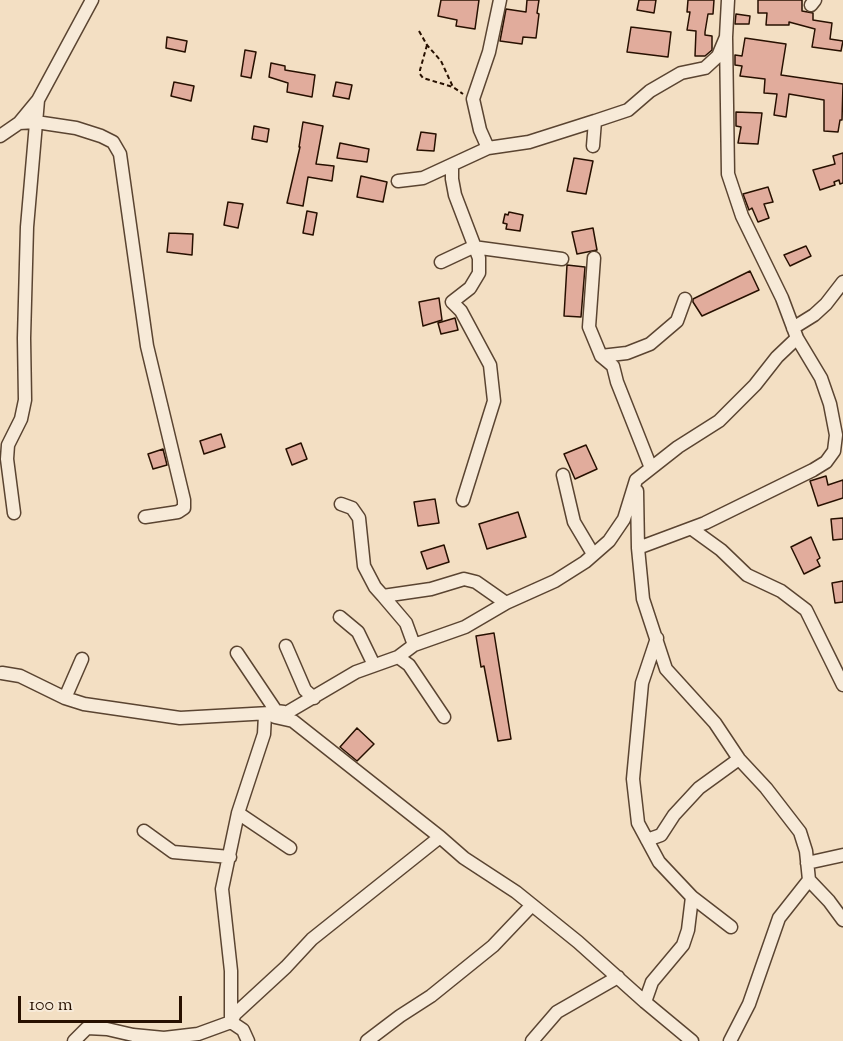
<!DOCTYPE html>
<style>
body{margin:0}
#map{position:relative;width:843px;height:1041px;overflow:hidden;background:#f3dfc3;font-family:"Sorts Mill Goudy",serif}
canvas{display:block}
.scale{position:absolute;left:18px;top:996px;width:164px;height:27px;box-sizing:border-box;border:3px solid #271000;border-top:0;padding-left:8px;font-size:18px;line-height:21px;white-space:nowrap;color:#271000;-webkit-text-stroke:4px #f7ead8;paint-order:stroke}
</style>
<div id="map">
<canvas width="843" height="1041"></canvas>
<div class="scale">100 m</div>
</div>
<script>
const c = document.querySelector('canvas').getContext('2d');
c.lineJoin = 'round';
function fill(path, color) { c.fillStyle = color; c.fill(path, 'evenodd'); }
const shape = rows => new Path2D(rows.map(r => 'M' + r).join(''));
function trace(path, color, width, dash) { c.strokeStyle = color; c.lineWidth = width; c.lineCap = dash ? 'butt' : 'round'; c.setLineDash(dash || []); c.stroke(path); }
const building = shape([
 [441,0,479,0,475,29,456,26,457,20,438,16,441,0],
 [527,0,539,0,537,13,539,14,536,38,523,37,522,44,500,41,506,9,526,12,527,0],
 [639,0,656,0,654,13,637,10,639,0],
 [688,0,714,0,713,14,708,14,705,32,705,35,712,36,712,50,705,56,695,56,696,31,687,30,690,12,687,12,688,0],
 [758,0,802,0,802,11,813,13,813,20,832,23,830,39,843,41,841,51,812,47,815,29,789,22,789,25,766,25,767,13,758,13,758,0],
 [736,14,750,16,749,24,735,24,736,14],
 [631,27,671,32,668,57,627,52,631,27],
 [167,37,187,41,185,52,166,48,167,37],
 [745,38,786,44,781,75,843,84,842,120,840,120,838,132,824,131,824,100,789,94,786,117,774,115,777,94,764,93,765,79,740,76,742,66,735,65,735,55,742,56,745,38],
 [245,50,256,52,251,78,241,76,245,50],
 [271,63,285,66,285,70,315,75,312,97,287,92,288,83,269,77,271,63],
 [174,82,194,86,191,101,171,96,174,82],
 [336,82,352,85,349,99,333,96,336,82],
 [736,112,762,113,758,144,738,143,741,127,736,126,736,112],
 [303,122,323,126,316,164,334,166,332,181,308,177,303,206,287,203,300,147,299,147,303,122],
 [254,126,269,129,267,142,252,139,254,126],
 [421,132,436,134,434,151,417,150,421,132],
 [340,143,369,149,367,162,337,158,340,143],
 [843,153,843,183,840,184,839,180,834,182,835,185,820,190,813,170,835,164,833,156,843,153],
 [574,158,593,161,586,194,567,191,574,158],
 [361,176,387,182,383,202,357,197,361,176],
 [768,187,773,202,764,204,769,218,758,222,752,208,749,210,743,194,768,187],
 [228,202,243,204,238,228,224,225,228,202],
 [307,211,317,213,313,235,303,233,307,211],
 [509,212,523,215,520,231,506,229,507,224,503,223,505,214,508,215,509,212],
 [593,228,597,250,577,254,572,232,593,228],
 [169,233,193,234,192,255,167,252,169,233],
 [806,246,811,256,790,266,784,255,806,246],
 [567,265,585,267,581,317,564,316,567,265],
 [750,271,759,290,702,316,693,302,693,299,750,271],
 [439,298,442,320,423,326,419,302,439,298],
 [455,318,458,330,441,334,438,323,455,318],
 [221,434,225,447,204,454,200,441,221,434],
 [301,443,307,459,292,465,286,449,301,443],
 [586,445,597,469,575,479,564,454,586,445],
 [163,449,167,465,153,469,148,454,163,449],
 [826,476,828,485,843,480,843,498,818,506,810,481,826,476],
 [435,499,439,523,418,526,414,502,435,499],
 [518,512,526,537,487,549,479,524,518,512],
 [843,518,843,539,833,540,831,519,843,518],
 [811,537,820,558,817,560,820,566,804,574,791,547,811,537],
 [444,545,449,562,427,569,421,552,444,545],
 [843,581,843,602,835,603,832,583,843,581],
 [494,633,511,739,498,741,484,666,481,667,476,636,494,633],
 [357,728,374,744,357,761,340,747,357,728]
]);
fill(building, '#e1ac9c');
trace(building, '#271000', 1.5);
const minor = shape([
 [811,5,815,0],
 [19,123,36,122,76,128,101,136,113,142,120,154,147,346,184,500,184,508,178,512,145,517],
 [0,136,19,123,38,100,92,0],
 [593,146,595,121,628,110,650,91,681,73,705,68,718,56,726,37,728,0],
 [488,148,480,130,473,99,489,52,500,0],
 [452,166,452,179,455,195,479,258,479,273,470,288,452,302,461,311,490,365,494,401,463,500],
 [398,181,423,178,488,148,529,142,595,121],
 [594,258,589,327,601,356,613,366,617,382,651,468],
 [441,262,473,247,562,259],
 [793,328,814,315,826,304,843,282],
 [601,356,627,353,650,344,677,321,685,299],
 [563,475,574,522,593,554],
 [637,491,638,548,643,599,666,669,715,723,739,759,766,788,800,832,806,851,809,880,829,901,843,920],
 [341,504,352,508,359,518,364,566,375,587,383,596,431,589,464,579,476,582,506,603],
 [14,513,7,459,8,445,21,419,25,400,24,338,27,227,38,100],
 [692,529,721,550,747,575,781,591,806,610,843,685],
 [638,548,705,523,813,470,826,462,834,451,836,435,830,404,821,378,797,338,782,298,742,216,728,174,726,37],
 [383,596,406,623,414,645],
 [340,617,358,632,374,665],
 [657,638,642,683,633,779,638,823,659,862,692,897,731,927],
 [286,646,305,690,314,698],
 [237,653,276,711,284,712],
 [398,657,409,665,444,717],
 [2,673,20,676,65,698,84,704,180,718,288,712,356,672,398,657,414,645,465,627,506,603,555,581,585,562,609,541,624,519,636,480,678,447,719,421,755,385,777,357,797,338],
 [65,698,82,659],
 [275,717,293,721,440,837,464,858,516,892,578,942,645,1002,692,1041],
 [238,813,290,848],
 [144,831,173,852,230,857],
 [647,840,661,835,674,815,699,788,739,759],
 [807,863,843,855],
 [645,1002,652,982,683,945,688,930,692,897],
 [231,1022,231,971,222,889,238,813,264,734,265,715],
 [231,1022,243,1030,248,1041],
 [74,1041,87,1028,107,1029,133,1035,164,1038,198,1034,231,1022,235,1014,286,967,312,939,440,837],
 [367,1041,400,1016,431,996,493,946,531,906],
 [532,1041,557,1012,618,977],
 [730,1041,749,1004,779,918,809,880]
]);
trace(minor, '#5a4431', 15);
trace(shape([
 [419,31,427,45,441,61,453,87,463,94],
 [427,45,420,70,420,74,423,78,453,87]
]), '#271000', 2, [4.5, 3]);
trace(minor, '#f7ead8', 12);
</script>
